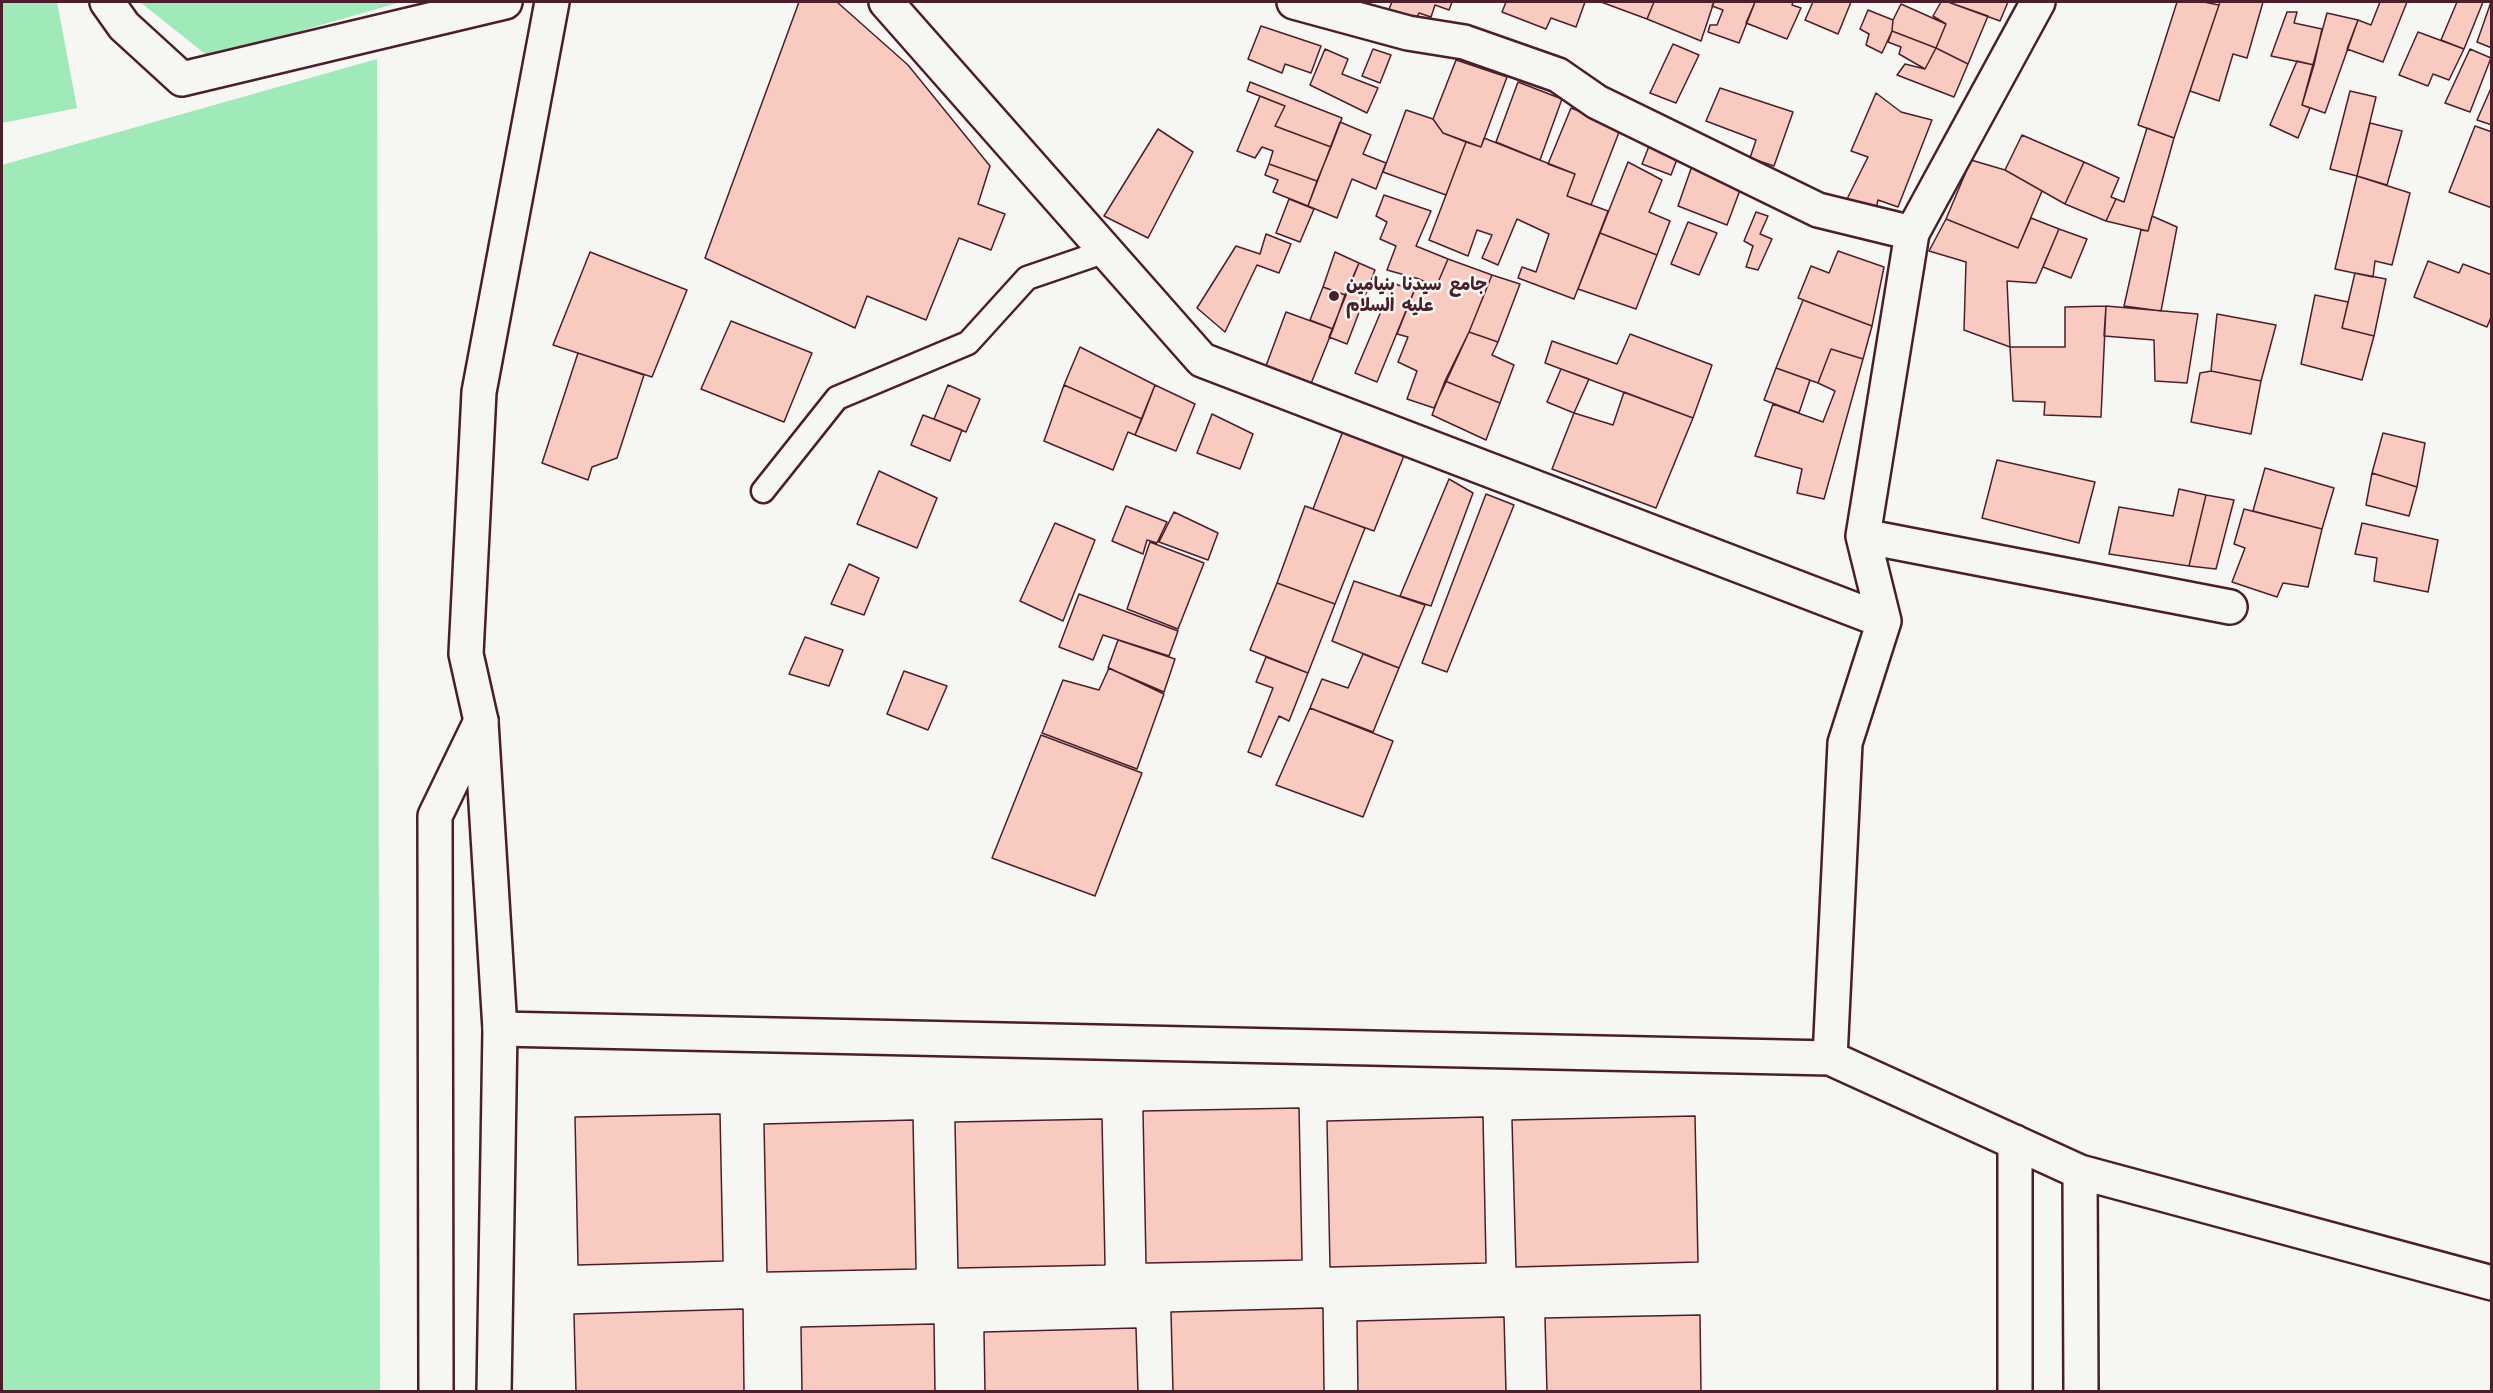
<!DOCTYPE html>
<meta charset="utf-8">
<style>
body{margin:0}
#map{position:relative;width:2493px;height:1393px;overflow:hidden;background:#f6f6f2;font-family:"Architects Daughter",sans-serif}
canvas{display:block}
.frame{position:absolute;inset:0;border:3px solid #4a1f2b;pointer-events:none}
</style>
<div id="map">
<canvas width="2493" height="1393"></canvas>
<div class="frame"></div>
</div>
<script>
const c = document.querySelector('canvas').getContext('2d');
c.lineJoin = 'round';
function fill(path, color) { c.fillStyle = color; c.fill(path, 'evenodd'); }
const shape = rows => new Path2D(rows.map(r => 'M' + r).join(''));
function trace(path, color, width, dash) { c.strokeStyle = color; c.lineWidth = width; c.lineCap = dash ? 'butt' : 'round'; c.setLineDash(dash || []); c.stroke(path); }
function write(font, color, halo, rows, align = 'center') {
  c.font = font + ' "Architects Daughter","Playpen Sans Arabic",sans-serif'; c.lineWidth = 5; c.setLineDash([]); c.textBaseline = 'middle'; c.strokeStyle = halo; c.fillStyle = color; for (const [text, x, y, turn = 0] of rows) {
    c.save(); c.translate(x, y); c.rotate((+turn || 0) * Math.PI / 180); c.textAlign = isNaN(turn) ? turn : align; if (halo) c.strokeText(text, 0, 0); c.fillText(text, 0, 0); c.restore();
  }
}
fill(shape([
 [2,2,57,2,77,108,2,123],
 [140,2,401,2,209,57],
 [377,59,380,1391,2,1391,2,165]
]), '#a0e9b8');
const building = shape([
 [799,2,837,2,908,65,990,166,978,204,1005,214,991,250,959,238,926,320,867,296,855,328,705,258,799,2],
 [1392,2,1452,2,1449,10,1435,5,1431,17,1419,13,1413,25,1386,16,1392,2],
 [1506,2,1585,2,1576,27,1551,18,1546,29,1502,12,1506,2],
 [1601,2,1654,2,1647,19,1601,2],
 [1654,2,1714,2,1701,41,1647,19,1654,2],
 [1714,2,1755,2,1739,43,1708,32,1710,25,1717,25,1723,10,1712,6,1714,2],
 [1755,2,1793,2,1792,5,1801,8,1787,39,1746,23,1755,2],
 [1813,2,1851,2,1838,34,1805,20,1813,2],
 [1941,2,1948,2,1988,16,1968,64,1936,48,1946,24,1933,16,1941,2],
 [1948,2,2008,2,2000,21,1948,2],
 [2177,2,2204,2,2219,5,2174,138,2138,125,2177,2],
 [2220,2,2263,2,2247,58,2233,54,2219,101,2190,91,2220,2],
 [2380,2,2407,2,2383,62,2347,49,2358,20,2371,25,2380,2],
 [2457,2,2483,2,2464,49,2441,40,2457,2],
 [2491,2,2492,2,2492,48,2477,42,2491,2],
 [1901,4,1946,24,1936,48,1892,31,1893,20,1901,4],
 [1868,10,1893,20,1892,31,1882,53,1866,45,1869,34,1860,29,1868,10],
 [2287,12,2297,12,2294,23,2322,29,2314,65,2271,56,2287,12],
 [2327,13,2358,20,2325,113,2302,105,2327,13],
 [1261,26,1321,46,1311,73,1285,64,1282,73,1248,59,1261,26],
 [1892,31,1936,48,1925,69,1899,54,1901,47,1888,42,1892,31],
 [2418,32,2464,49,2449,80,2433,74,2428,86,2399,75,2418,32],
 [1673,44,1699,55,1676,103,1650,93,1673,44],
 [1936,48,1968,64,1954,97,1897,75,1905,64,1925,69,1936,48],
 [1325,49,1348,59,1342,74,1378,88,1367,113,1310,85,1325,49],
 [1373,49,1391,55,1380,83,1362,76,1373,49],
 [2470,49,2491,58,2470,112,2445,103,2470,49],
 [1456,60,1507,77,1481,147,1443,133,1433,119,1456,60],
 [2297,61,2314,65,2302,105,2310,108,2298,138,2270,125,2297,61],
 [1250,82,1342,118,1331,147,1275,126,1285,106,1247,91,1250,82],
 [1518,82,1562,99,1540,160,1496,142,1518,82],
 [2492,86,2492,125,2477,120,2492,86],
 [1720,88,1793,112,1774,166,1750,158,1756,140,1706,121,1720,88],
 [2350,91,2376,97,2357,176,2330,169,2350,91],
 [1876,93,1901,112,1932,120,1898,207,1878,200,1875,214,1846,201,1868,157,1851,151,1876,93],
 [1260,96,1285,106,1275,126,1331,147,1317,181,1269,164,1273,151,1262,147,1255,158,1237,151,1260,96],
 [1571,108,1621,127,1591,205,1567,196,1575,174,1548,164,1571,108],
 [1406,110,1433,119,1443,133,1466,142,1446,195,1383,172,1406,110],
 [1340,122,1371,135,1363,154,1386,163,1376,189,1352,179,1337,218,1308,206,1340,122],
 [2370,123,2402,131,2387,185,2357,176,2370,123],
 [2475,126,2492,132,2492,208,2449,192,2475,126],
 [2147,128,2174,138,2148,231,2106,221,2116,199,2124,202,2147,128],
 [1158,129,1193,152,1148,238,1104,216,1158,129],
 [2022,135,2084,162,2065,204,2005,170,2022,135],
 [1484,138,1575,174,1567,196,1608,211,1574,299,1518,278,1522,267,1536,272,1549,234,1517,219,1498,265,1482,258,1492,235,1477,230,1468,256,1429,240,1466,142,1481,147,1484,138],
 [1651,141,1679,154,1671,175,1642,164,1651,141],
 [1971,160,2005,170,2042,191,2018,248,1946,219,1971,160],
 [1628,162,1662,180,1649,212,1670,221,1657,255,1600,233,1628,162],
 [2084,162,2119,178,2111,197,2116,199,2106,221,2065,204,2084,162],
 [1693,163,1743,182,1727,225,1678,206,1693,163],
 [1269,164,1317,181,1308,206,1273,192,1278,180,1265,175,1269,164],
 [2357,176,2410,193,2392,265,2375,261,2373,277,2335,269,2357,176],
 [1384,195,1431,211,1416,246,1448,259,1436,287,1419,279,1387,270,1396,246,1380,239,1387,222,1376,216,1384,195],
 [1289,199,1314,209,1300,242,1276,233,1289,199],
 [1756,212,1768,216,1760,234,1772,239,1758,270,1746,267,1753,246,1744,241,1756,212],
 [2152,216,2177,227,2161,311,2124,306,2141,230,2148,231,2152,216],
 [2031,218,2059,229,2036,283,2007,281,2010,347,1964,330,1966,262,1929,251,1946,219,2018,248,2031,218],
 [1688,222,1717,233,1699,275,1671,264,1688,222],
 [2059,229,2087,239,2071,278,2043,267,2059,229],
 [1600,233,1657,255,1636,309,1578,289,1600,233],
 [1266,234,1291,244,1279,273,1257,265,1225,332,1197,308,1236,246,1260,254,1266,234],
 [1838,251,1884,267,1872,326,1798,298,1811,266,1829,273,1838,251],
 [590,252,687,290,652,377,553,345,590,252],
 [1335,252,1359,263,1345,295,1323,287,1335,252],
 [1448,259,1492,275,1469,332,1434,408,1407,399,1417,371,1398,362,1408,337,1397,334,1419,279,1436,287,1448,259],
 [2428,261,2459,273,2463,264,2492,275,2492,315,2487,327,2414,297,2428,261],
 [1359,263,1375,270,1347,344,1329,337,1359,263],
 [2355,273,2386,279,2374,336,2342,328,2355,273],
 [1492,275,1520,284,1498,342,1469,332,1492,275],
 [1393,283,1414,291,1377,382,1355,373,1393,283],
 [1323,287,1345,295,1333,329,1310,320,1323,287],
 [2315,295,2348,302,2342,328,2374,336,2362,380,2301,364,2315,295],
 [1803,300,1872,326,1863,359,1831,349,1818,383,1776,368,1803,300],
 [2106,306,2101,417,2044,415,2045,402,2013,401,2010,347,2065,347,2065,307,2106,306],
 [2106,306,2198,314,2187,383,2155,381,2154,340,2104,336,2106,306],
 [1286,312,1333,329,1308,391,1263,374,1286,312],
 [2217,314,2276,325,2261,381,2211,371,2217,314],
 [731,321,812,353,784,422,701,389,731,321],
 [1469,332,1498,342,1492,355,1514,365,1500,403,1445,381,1469,332],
 [1630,334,1712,365,1693,418,1545,363,1552,341,1617,364,1630,334],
 [1080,347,1155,385,1142,419,1064,385,1080,347],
 [1831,349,1863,359,1824,499,1797,493,1802,469,1755,456,1773,404,1823,422,1835,391,1818,383,1831,349],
 [578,353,644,375,617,458,592,467,588,480,542,463,578,353],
 [1776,368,1810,380,1799,413,1764,400,1776,368],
 [1561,369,1589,379,1574,413,1547,402,1561,369],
 [2211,371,2261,381,2251,434,2191,422,2200,373,2211,371],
 [1445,381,1500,403,1486,440,1432,415,1445,381],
 [948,385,980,399,966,432,934,419,948,385],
 [1064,385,1142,419,1135,435,1128,432,1113,470,1044,441,1064,385],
 [1155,385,1195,404,1176,451,1135,435,1155,385],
 [1624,392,1693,418,1656,508,1552,469,1574,413,1613,425,1624,392],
 [1212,414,1253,434,1240,469,1197,453,1212,414],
 [923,415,962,430,950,461,911,445,923,415],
 [1343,431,1405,453,1374,531,1313,509,1343,431],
 [2383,433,2425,443,2417,487,2372,473,2383,433],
 [1997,460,2095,482,2079,543,1982,518,1997,460],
 [2265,468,2334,488,2322,529,2253,511,2265,468],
 [879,471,937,498,917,548,857,524,879,471],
 [2372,473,2417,487,2409,516,2366,505,2372,473],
 [1449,479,1473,493,1431,606,1400,596,1449,479],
 [2179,489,2206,495,2189,566,2109,554,2119,507,2173,516,2179,489],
 [1486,494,1514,505,1447,672,1422,663,1486,494],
 [2206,495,2234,500,2216,569,2189,566,2206,495],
 [1126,506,1167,522,1157,543,1147,540,1143,554,1112,541,1126,506],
 [1305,506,1365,528,1335,604,1277,583,1305,506],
 [2244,509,2322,529,2308,587,2283,583,2277,597,2232,582,2245,548,2234,544,2244,509],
 [1174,512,1218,533,1208,560,1159,542,1174,512],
 [1055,523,1095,540,1063,621,1020,601,1055,523],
 [2362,523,2438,540,2428,592,2374,581,2377,558,2355,554,2362,523],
 [1150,542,1204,563,1178,629,1127,609,1150,542],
 [849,564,879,578,864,615,831,604,849,564],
 [1354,581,1425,605,1399,668,1332,641,1354,581],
 [1277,583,1335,604,1308,673,1250,650,1277,583],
 [1079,594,1178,631,1169,656,1103,635,1093,660,1059,647,1079,594],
 [805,637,843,650,829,686,789,674,805,637],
 [1118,640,1175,659,1164,692,1108,668,1118,640],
 [1363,654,1399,668,1373,732,1310,708,1322,679,1348,688,1363,654],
 [1266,657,1308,673,1289,721,1279,716,1261,757,1248,752,1273,688,1256,682,1266,657],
 [1109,668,1164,694,1137,769,1042,733,1063,680,1099,690,1109,668],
 [904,671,947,686,928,730,887,714,904,671],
 [1310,708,1393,741,1363,817,1276,785,1310,708],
 [1041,735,1142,773,1095,896,992,858,1041,735],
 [1299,1108,1302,1260,1146,1263,1143,1111,1299,1108],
 [720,1114,723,1261,578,1265,575,1117,720,1114],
 [1695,1116,1698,1262,1516,1267,1512,1120,1695,1116],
 [1483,1117,1486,1263,1330,1267,1327,1121,1483,1117],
 [1102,1119,1105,1265,958,1268,955,1122,1102,1119],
 [913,1120,916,1269,767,1272,764,1124,913,1120],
 [1323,1308,1324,1392,1173,1392,1171,1312,1323,1308],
 [743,1309,744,1392,576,1392,574,1314,743,1309],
 [1700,1315,1701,1392,1547,1392,1545,1318,1700,1315],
 [1504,1317,1506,1392,1358,1392,1357,1321,1504,1317],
 [934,1324,935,1392,802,1392,801,1327,934,1324],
 [1136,1328,1138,1392,985,1392,984,1332,1136,1328]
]);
fill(building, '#f9cac0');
trace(building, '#4a1f2b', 1.5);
const service = shape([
 [763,491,837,398,968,343,1027,278,1106,251]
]);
const minor = shape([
 [107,2,124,26,182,79,505,2],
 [886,2,1202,360,1884,621,1845,743,1830,1058],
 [1294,2,1408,33,1464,42,1558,75,1597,102,1818,210,1912,233],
 [1863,536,2230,607],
 [1884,621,1863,536,1912,233,2038,2],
 [481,721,466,654,479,392,552,2],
 [500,1029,1830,1058,2080,1172,2492,1283],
 [2080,1172,2081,1392],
 [2015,1392,2015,1142]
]);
const tertiary = shape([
 [481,722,500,1029,494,1392],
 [436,1392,435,816,481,721]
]);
trace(service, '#4a1f2b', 27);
trace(minor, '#4a1f2b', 38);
trace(tertiary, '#4a1f2b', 38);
trace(service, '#f6f6f2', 22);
trace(minor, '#f6f6f2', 33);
trace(tertiary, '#f6f6f2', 33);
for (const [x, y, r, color] of [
 [1334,296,6,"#4a1f2b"]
]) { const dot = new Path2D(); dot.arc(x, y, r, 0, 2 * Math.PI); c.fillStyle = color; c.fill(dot); trace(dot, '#f6f6f2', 2); }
write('bold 18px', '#4a1f2b', '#f6f6f2', [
 ["جامع سيدنا بنيامين",1346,286],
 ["عليه السلام",1346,307]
], 'left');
</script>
